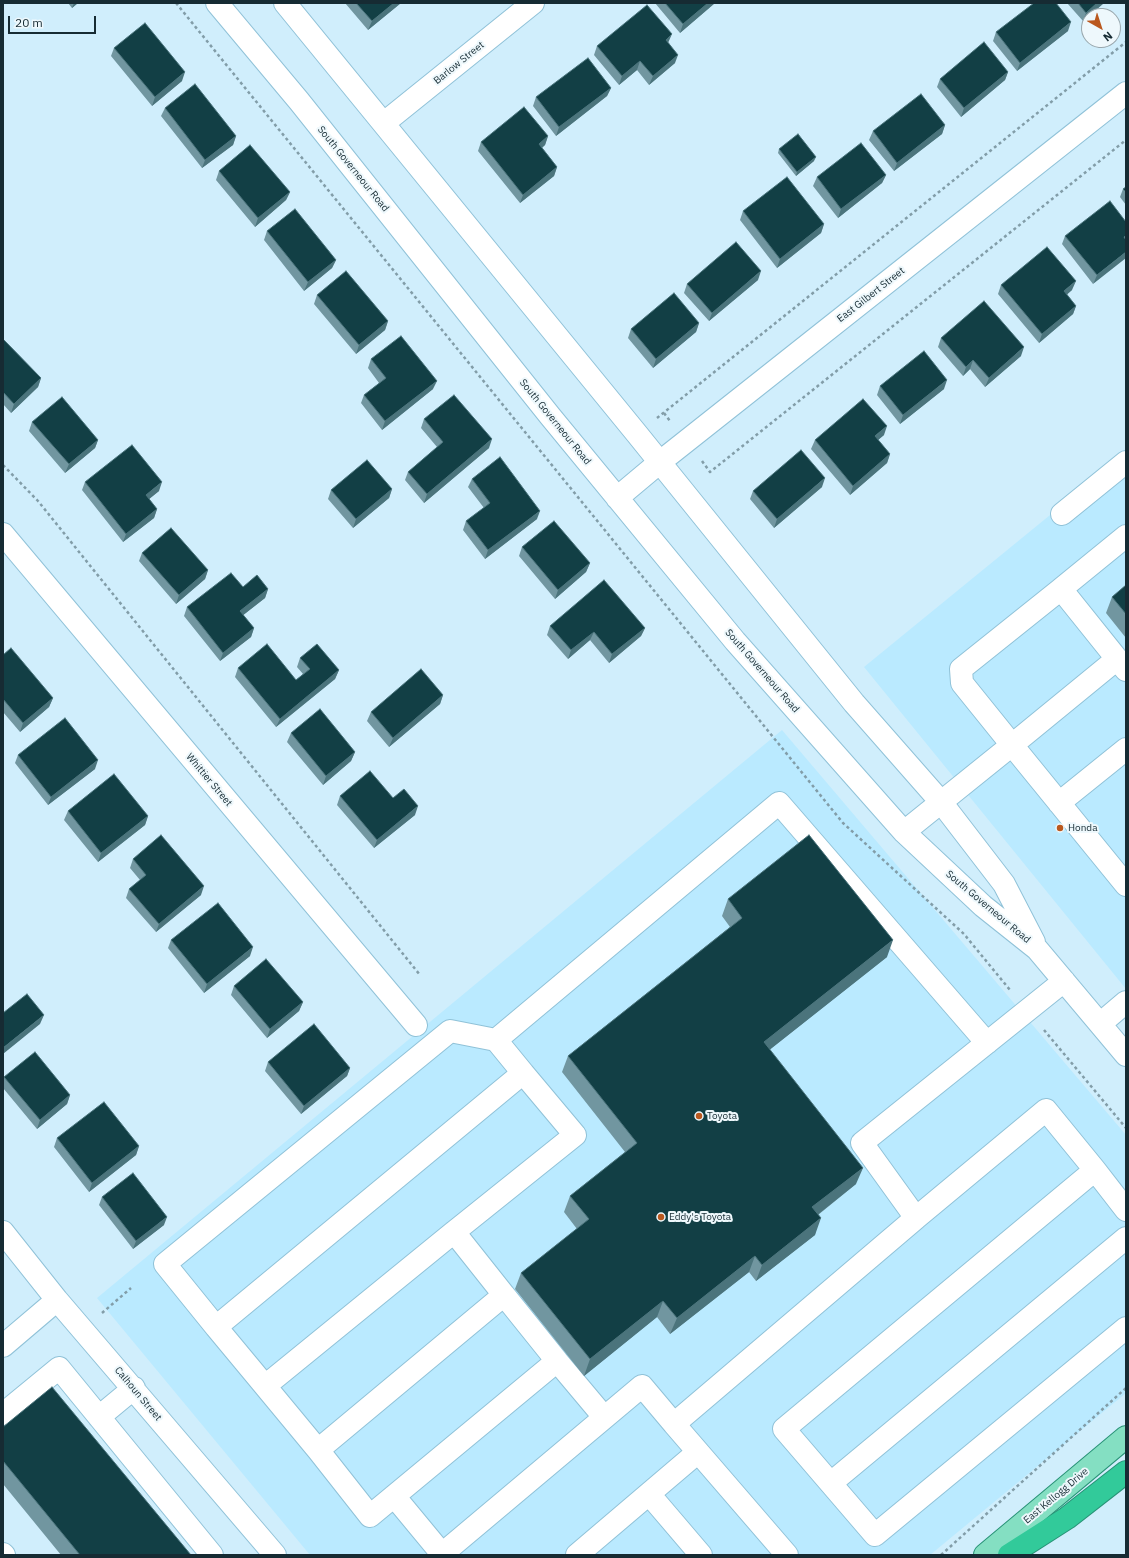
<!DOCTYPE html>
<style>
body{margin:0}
#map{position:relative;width:1129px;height:1558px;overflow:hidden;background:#d0eefc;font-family:"IBM Plex Sans",sans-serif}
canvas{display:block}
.frame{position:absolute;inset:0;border:4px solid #162b33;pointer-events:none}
.north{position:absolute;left:1081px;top:8px;width:40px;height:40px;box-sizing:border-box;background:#eef8fc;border:1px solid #98a6ac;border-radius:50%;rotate:141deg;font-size:11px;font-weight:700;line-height:16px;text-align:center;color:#162b33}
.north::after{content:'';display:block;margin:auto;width:14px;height:18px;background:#ba581e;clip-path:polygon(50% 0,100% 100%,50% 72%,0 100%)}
.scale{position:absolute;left:8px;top:16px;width:88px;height:18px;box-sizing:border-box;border:2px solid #162b33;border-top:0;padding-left:5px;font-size:12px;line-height:14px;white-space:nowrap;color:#162b33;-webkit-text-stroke:3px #eef8fc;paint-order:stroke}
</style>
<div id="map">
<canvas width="1129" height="1558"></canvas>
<div class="frame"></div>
<div class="north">N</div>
<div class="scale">20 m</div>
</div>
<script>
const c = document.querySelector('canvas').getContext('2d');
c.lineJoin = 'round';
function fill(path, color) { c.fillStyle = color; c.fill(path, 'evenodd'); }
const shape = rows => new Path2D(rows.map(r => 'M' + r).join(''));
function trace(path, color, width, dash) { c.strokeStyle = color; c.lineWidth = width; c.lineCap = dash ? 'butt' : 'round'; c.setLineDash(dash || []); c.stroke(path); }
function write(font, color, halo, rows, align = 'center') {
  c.font = font + ' "IBM Plex Sans",sans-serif'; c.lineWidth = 4; c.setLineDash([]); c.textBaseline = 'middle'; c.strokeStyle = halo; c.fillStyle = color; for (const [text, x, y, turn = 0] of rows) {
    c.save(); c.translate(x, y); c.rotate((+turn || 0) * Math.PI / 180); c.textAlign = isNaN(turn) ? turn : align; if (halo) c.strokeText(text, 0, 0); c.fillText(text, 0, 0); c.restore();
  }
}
fill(shape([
 [1126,453,1126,989,864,667],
 [782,730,1126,1135,1126,1393,930,1555,310,1555,97,1298]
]), '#baeaff');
const minor = shape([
 [217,3,299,101,550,416,735,641,904,832,983,906,1037,949,1126,1055],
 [285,3,637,434,854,703,941,802,1004,884,1034,942],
 [384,123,533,3],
 [617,498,660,462,1126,93],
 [1062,514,1126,462],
 [3,534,416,1025],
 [1061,589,1126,536],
 [1117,659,1012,745,1126,885],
 [1059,803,1126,749],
 [904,832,1012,745,962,683,961,669,1061,589,1126,670],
 [1100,1024,1126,1002],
 [1095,1170,1126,1210],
 [916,1218,1046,1110,1095,1170,784,1429,875,1535,1126,1328],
 [3,1232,57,1300,275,1555],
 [454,1232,575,1135,523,1073],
 [504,1295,557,1361],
 [216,1327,165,1264,450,1031,496,1040],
 [3,1346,57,1300],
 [265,1386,318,1450],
 [3,1414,59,1368,212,1555],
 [99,1417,134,1388],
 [604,1417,557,1361,370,1516,318,1450,504,1295,454,1232,265,1386,216,1327,523,1073,496,1040,779,803,987,1043],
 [831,1483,1126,1238],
 [649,1494,701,1555],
 [394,1496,442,1554],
 [3,1554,4,1555],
 [441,1555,642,1386,674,1424],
 [577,1555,698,1452],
 [787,1555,674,1424,916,1218,862,1143,1064,981]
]);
const major = shape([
 [985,1555,1126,1437]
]);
const highway = shape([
 [1009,1555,1067,1518,1126,1472]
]);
trace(minor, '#90c2d8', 24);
trace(major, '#289276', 24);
trace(highway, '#289276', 24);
trace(shape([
 [176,3,843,823,964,934,1010,990],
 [664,413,670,421],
 [657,418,1126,42],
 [702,461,710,472,1126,140],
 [3,465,38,501,420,975],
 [1044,1030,1126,1128],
 [102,1313,131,1288],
 [941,1555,1126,1388]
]), '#829da8', 2.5, [3, 3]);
trace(minor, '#fff', 22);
trace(major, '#84dfc2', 22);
trace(highway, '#32ca9a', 22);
fill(shape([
 [68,3,78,3,72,8],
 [345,3,401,3,368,30],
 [655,3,715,3,680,33],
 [1067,3,1104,3,1083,21],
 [1068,31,1017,71,993,41,996,32],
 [669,43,675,63,649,85,637,70,619,85,594,55,597,46],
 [114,48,182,81,152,106,111,56],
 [1008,72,1005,80,961,117,937,87,940,79],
 [611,88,607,96,556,136,533,106,536,97],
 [165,108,236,136,233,145,202,168,161,116],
 [945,125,942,134,894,171,869,140,873,131],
 [548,136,545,145,542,148,557,167,554,176,520,203,478,151,481,142],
 [779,149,814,161,796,176,778,153],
 [219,171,290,192,286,200,255,227,216,180],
 [886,175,882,183,838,218,813,186,817,177],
 [1126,187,1126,205,1120,197,1123,189],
 [743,211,824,224,821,233,777,268,740,220],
 [1126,222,1093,284,1062,244,1065,236],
 [267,231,336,260,332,268,304,291,264,240],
 [758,280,709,321,684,293,687,284],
 [1001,285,1072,290,1067,294,1076,306,1073,314,1039,343,998,294],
 [317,295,388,321,385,330,356,354,314,304],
 [699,323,696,332,653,368,628,338,631,329],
 [941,338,1021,356,985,387,970,369,963,376,938,347],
 [3,339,41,378,38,387,11,413,3,404],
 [371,359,433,389,382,430,361,403,364,395,379,383,368,368],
 [880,386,944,389,900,424,877,395],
 [424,419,489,448,424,503,405,480,408,472,437,447,421,428],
 [32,422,98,440,95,448,65,473,29,431],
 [884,435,878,440,890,454,887,463,850,495,811,449,815,440],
 [472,479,537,519,485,559,463,530,466,521,484,508,468,487],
 [85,482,159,491,149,499,157,509,154,518,123,542,82,490],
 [822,487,774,528,750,499,753,491],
 [392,489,389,498,353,528,328,499,331,490],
 [522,547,590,563,586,572,555,599,519,556],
 [142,553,208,570,205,579,176,604,139,561],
 [1126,585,1126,638,1106,613,1112,597],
 [243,587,268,589,265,598,243,615,254,628,251,637,220,661,184,616,187,607],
 [550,626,645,628,641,636,609,663,590,640,568,659,547,635],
 [3,655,53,698,49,707,20,732,3,712],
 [300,658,339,670,335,679,276,727,235,677,238,668,296,680,303,674,297,667],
 [443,695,440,704,389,747,367,721,371,712],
 [291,733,355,752,351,761,323,785,287,742],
 [18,755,95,769,48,805,15,763],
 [340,796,415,815,374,848,337,805],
 [68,811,148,816,145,825,98,862,64,820],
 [133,859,201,895,156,932,126,898,129,889,140,880,130,868],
 [728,899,887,957,769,1050,856,1184,818,1215,815,1235,756,1281,749,1272,670,1334,657,1317,584,1376,515,1289,521,1273,577,1229,564,1212,570,1196,625,1152,562,1072,568,1056,730,927,722,916],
 [171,940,250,956,204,993,168,948],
 [234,986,303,1002,299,1011,267,1038,231,995],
 [268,1062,350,1068,347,1076,301,1114,265,1071],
 [4,1077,70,1095,67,1104,37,1129,3,1088,3,1081],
 [57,1138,139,1146,136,1155,89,1192,54,1147],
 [102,1197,164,1225,133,1249,99,1205],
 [3,1427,191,1555,61,1555,3,1484]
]), '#7196a0');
fill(shape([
 [74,3,78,3,72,8],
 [394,3,401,3,368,30,372,21],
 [708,3,715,3,680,33,683,24],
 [1097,3,1104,3,1083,21,1086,13],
 [1071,22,1068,31,1017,71,1020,63],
 [672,34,668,43,666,40],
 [678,55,675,63,649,85,653,76],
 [640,61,637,70,619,85,622,76],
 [185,72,182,81,152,106,155,97],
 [1008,72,1005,80,961,117,964,108],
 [611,88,607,96,556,136,559,127],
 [945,125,942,134,894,171,897,163],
 [236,136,233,145,202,168,205,160],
 [548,136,545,145,535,153,539,144],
 [816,157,814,161,796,176,797,172],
 [557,167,554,176,520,203,523,195],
 [886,175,882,183,838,218,841,209],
 [290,192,286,200,255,227,258,218],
 [824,224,821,233,777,268,780,259],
 [1126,252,1126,258,1093,284,1097,275],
 [336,260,332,268,304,291,308,282],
 [761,271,758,280,709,321,712,313],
 [1076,281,1072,290,1061,300,1064,291],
 [1076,306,1073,314,1039,343,1042,334],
 [388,321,385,330,356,354,359,345],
 [699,323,696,332,653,368,656,359],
 [1024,347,1021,356,985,387,989,378],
 [973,360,970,369,963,376,966,367],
 [41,378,38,387,11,413,14,404],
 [947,380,944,389,900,424,903,415],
 [437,381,433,389,382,430,385,421],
 [887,426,884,435,872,445,875,436],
 [492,439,489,448,424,503,427,494],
 [98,440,95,448,65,473,69,464],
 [890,454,887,463,850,495,853,486],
 [825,478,822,487,774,528,777,519],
 [162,482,159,491,143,504,146,495],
 [392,489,389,498,353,528,356,519],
 [157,509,154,518,123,542,126,534],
 [540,511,537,519,485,559,488,550],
 [590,563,586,572,555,599,558,590],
 [208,570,205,579,176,604,179,595],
 [268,589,265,598,237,620,240,611],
 [254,628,251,637,220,661,223,653],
 [645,628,641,636,609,663,612,654],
 [594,632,590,640,568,659,571,650],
 [339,670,335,679,276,727,280,719],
 [443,695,440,704,389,747,393,738],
 [53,698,49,707,20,732,23,723],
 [355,752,351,761,323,785,326,776],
 [98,760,95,769,48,805,51,797],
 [418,806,415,815,374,848,377,840],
 [148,816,145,825,98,862,101,853],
 [204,886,201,895,156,932,159,924],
 [893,940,887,957,758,1059,764,1042],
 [253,947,250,956,204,993,207,984],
 [303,1002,299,1011,267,1038,270,1029],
 [44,1015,40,1024,3,1054,3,1048],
 [350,1068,347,1076,301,1114,304,1106],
 [70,1095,67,1104,37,1129,40,1120],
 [139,1146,136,1155,89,1192,92,1183],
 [863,1168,856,1184,806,1224,812,1207],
 [167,1217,164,1225,133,1249,136,1241],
 [821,1218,815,1235,756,1281,762,1265],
 [755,1256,749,1272,670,1334,677,1318],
 [663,1301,657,1317,584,1376,590,1359]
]), '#4b747c');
const building = shape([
 [356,3,394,3,372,21,356,3],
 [665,3,708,3,683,24,665,3],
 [1034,3,1056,3,1071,22,1020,63,996,32,1034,3],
 [1078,3,1097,3,1086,13,1078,3],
 [647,5,672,34,666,40,678,55,653,76,640,61,622,76,597,46,647,5],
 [145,23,185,72,155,97,114,48,145,23],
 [984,42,1008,72,964,108,940,79,984,42],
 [588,58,611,88,559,127,536,97,588,58],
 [195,84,236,136,205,160,165,108,195,84],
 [921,94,945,125,897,163,873,131,921,94],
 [524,107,548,136,539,144,557,167,523,195,481,142,524,107],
 [798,134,816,157,797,172,779,149,798,134],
 [861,143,886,175,841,209,817,177,861,143],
 [250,145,290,192,258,218,219,171,250,145],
 [787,177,824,224,780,259,743,211,787,177],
 [1126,187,1126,192,1123,189,1126,187],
 [1110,201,1126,222,1126,235,1124,237,1126,240,1126,252,1097,275,1065,236,1110,201],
 [295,209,336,260,308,282,267,231,295,209],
 [736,242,761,271,712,313,687,284,736,242],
 [1047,247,1076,281,1064,291,1076,306,1042,334,1001,285,1047,247],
 [346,271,388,321,359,345,317,295,346,271],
 [674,293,699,323,656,359,631,329,674,293],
 [984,301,1024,347,989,378,973,360,966,367,941,338,984,301],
 [401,336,437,381,385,421,364,395,386,378,371,359,401,336],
 [3,339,41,378,14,404,3,392,3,339],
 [924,351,947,380,903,415,880,386,924,351],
 [454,395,492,439,427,494,408,472,443,442,424,419,454,395],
 [62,397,98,440,69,464,32,422,62,397],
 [863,399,887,426,875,436,890,454,853,486,815,440,863,399],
 [132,445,162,482,146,495,157,509,126,534,85,482,132,445],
 [801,450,825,478,777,519,753,491,801,450],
 [500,457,540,511,488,550,466,521,490,503,472,479,500,457],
 [367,460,392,489,356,519,331,490,367,460],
 [554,521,590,563,558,590,522,547,554,521],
 [171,528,208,570,179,595,142,553,171,528],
 [231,573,243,587,257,575,268,589,240,611,254,628,223,653,187,607,231,573],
 [604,580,645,628,612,654,594,632,571,650,550,626,604,580],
 [1126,585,1126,614,1112,597,1126,585],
 [267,644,296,680,310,669,300,658,317,644,339,670,280,719,238,668,267,644],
 [11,648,53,698,23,723,3,699,3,655,11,648],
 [421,669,443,695,393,738,371,712,421,669],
 [320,709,355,752,326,776,291,733,320,709],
 [65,718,98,760,51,797,18,755,65,718],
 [370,771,393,798,404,789,418,806,377,840,340,796,370,771],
 [114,774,148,816,101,853,68,811,114,774],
 [161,835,204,886,159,924,129,889,146,875,133,859,161,835],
 [809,835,893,940,764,1042,863,1168,812,1207,821,1218,762,1265,755,1256,677,1318,663,1301,590,1359,521,1273,589,1219,570,1196,637,1143,568,1056,742,918,728,899,809,835],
 [218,903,253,947,207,984,171,940,218,903],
 [266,959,303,1002,270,1029,234,986,266,959],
 [27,994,44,1015,3,1048,3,1013,27,994],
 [314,1024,350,1068,304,1106,268,1062,314,1024],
 [35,1052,70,1095,40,1120,4,1077,35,1052],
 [104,1102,139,1146,92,1183,57,1138,104,1102],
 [133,1173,167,1217,136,1241,102,1197,133,1173],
 [52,1387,191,1555,80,1555,3,1461,3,1427,52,1387]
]);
fill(building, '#123f45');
trace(building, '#4b747c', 1);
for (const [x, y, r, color] of [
 [1060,828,4,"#ba581e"],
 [699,1116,4,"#ba581e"],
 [661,1217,4,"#ba581e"]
]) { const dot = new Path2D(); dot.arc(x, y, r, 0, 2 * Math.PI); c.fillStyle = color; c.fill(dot); trace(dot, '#eef8fc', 1.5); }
write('10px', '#162b33', '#eef8fc', [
 ["Barlow Street",459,63,-39],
 ["South Governeour Road",353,169,51],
 ["East Gilbert Street",871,295,-38],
 ["South Governeour Road",555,422,51],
 ["South Governeour Road",762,671,49],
 ["Whittier Street",209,780,50],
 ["South Governeour Road",988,907,40],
 ["Calhoun Street",138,1394,50],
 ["East Kellogg Drive",1056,1496,-40]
]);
write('10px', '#162b33', '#eef8fc', [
 ["Honda",1068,828],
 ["Toyota",707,1116],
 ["Eddy's Toyota",669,1217]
], 'left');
</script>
